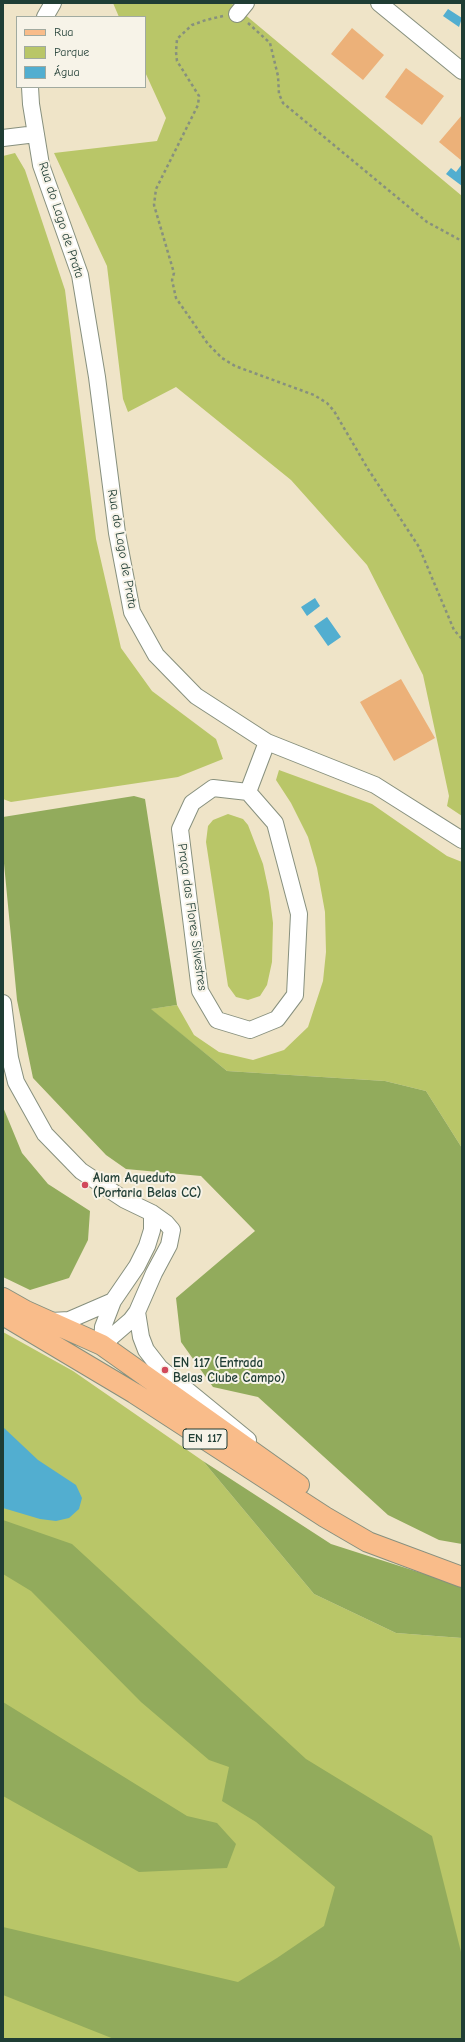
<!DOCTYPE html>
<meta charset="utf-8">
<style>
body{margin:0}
#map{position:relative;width:465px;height:2042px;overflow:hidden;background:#efe4c8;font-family:"Comic Neue",sans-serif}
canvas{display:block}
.frame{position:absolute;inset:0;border:4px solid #1f3d34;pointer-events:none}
.legend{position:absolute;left:16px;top:16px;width:130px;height:72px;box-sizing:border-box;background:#f7f3e8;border:1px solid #a1aaa0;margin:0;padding:5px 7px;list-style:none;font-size:12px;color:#1f3d34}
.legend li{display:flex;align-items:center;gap:8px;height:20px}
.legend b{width:20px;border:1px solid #a1aaa0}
</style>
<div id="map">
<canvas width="465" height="2042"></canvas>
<div class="frame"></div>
<ul class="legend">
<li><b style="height:5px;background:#f9bc8a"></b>Rua</li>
<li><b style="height:11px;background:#b9c668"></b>Parque</li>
<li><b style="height:11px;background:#52aed0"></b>Água</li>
</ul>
</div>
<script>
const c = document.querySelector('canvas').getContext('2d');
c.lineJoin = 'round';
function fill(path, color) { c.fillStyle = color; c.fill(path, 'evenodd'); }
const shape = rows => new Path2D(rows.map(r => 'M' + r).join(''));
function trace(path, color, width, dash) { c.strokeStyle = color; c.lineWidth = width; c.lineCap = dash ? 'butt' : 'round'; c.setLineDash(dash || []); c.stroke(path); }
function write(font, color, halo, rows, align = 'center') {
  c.font = font + ' "Comic Neue",sans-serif'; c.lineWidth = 4; c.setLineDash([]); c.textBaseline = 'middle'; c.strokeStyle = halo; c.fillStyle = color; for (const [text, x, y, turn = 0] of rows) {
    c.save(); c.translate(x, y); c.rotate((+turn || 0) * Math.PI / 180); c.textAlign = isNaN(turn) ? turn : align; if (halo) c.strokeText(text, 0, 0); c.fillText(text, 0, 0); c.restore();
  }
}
fill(shape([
 [113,3,231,3,462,196,462,816,447,806,449,796,423,675,367,565,291,480,176,387,128,412,123,399,107,266,54,153,157,141,166,118,145,72,145,17,119,17],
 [15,153,25,170,65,290,96,539,121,648,152,691,216,739,223,759,178,777,11,802,3,799,3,156],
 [279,770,372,804,447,856,462,862,462,1148,426,1091,385,1081,227,1071,150,1009,177,1005,194,1035,219,1052,253,1060,284,1050,308,1027,323,981,326,952,325,912,317,868,308,837,291,803,276,780],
 [228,814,243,819,248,825,263,864,269,892,273,923,272,962,267,985,260,996,248,1000,236,997,228,986,206,842,208,826,213,820],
 [3,1332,73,1371,203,1461,314,1594,396,1633,462,1638,462,2039,3,2039]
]), '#b9c668');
fill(shape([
 [134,796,145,799,177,1005,151,1009,227,1071,385,1081,426,1091,462,1148,462,1544,439,1540,388,1515,258,1397,213,1387,181,1342,176,1298,255,1231,201,1176,126,1169,106,1155,33,1078,17,1000,3,853,3,817],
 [3,1107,22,1153,48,1184,90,1211,88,1240,69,1278,30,1290,3,1277],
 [203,1461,331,1544,462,1586,462,1638,396,1633,314,1594],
 [3,1520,72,1544,306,1759,432,1836,462,1956,462,2039,114,2039,3,1995,3,1927,238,1982,277,1958,324,1926,335,1887,256,1822,222,1801,229,1767,209,1760,141,1702,31,1591,3,1574],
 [3,1702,187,1816,217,1823,236,1844,227,1868,139,1872,3,1796]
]), '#92ab5c');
fill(shape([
 [448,9,462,18,459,27,443,16],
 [462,164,462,186,446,174,451,168,456,172],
 [315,598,320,606,307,616,301,607],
 [327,617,341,637,328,646,314,626],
 [3,1427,38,1460,76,1485,82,1498,79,1509,69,1518,56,1521,40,1519,3,1508]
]), '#52aed0');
fill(shape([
 [352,28,384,55,363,80,331,54],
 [406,68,444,96,422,125,385,97],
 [462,115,462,161,439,142],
 [401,679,435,738,394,761,360,702]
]), '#ecb179');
const minor = shape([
 [379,3,462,71],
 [237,14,246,3],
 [45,17,53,3],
 [30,87,31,104,41,165,80,275,97,377,117,533,132,612,156,655,196,696,267,742,375,785,462,840],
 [3,138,36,134],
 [248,792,275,823,299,914,295,995,277,1019,250,1030,217,1020,200,991,180,829,192,803,213,788,248,792,267,742],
 [3,1003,10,1058,16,1082,45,1134,81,1171,125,1200,152,1213,166,1223,172,1230,169,1245,154,1273,137,1312,131,1320,102,1345],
 [137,1312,141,1337,146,1350,160,1368,248,1440],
 [51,1321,69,1320,113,1301],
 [102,1345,103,1327,113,1301,137,1266,147,1246,152,1230,152,1213]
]);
const major = shape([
 [3,1298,26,1311,102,1345,299,1485],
 [3,1315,134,1393,325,1517,368,1542,462,1577]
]);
trace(minor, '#87907e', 18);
trace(major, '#87907e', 22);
trace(shape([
 [223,16,206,20,192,25,177,39,176,52,177,61,199,96,198,105,156,189,154,205,174,273,172,280,176,298,208,344,222,358,235,366,314,395,327,403,334,411,368,469,419,547,454,630,462,639],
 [248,23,270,43,278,76,279,94,283,103,427,222,462,241]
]), '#87907e', 2.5, [3, 3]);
trace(minor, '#fff', 16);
trace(major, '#f9bc8a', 20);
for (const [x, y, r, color] of [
 [85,1185,4,"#d1495b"],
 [165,1370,4,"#d1495b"]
]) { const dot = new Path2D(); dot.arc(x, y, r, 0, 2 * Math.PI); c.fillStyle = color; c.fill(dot); trace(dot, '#f7f3e8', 1.5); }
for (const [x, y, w] of [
 [205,1439,44]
]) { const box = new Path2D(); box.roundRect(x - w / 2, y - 10, w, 20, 3); c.fillStyle = '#f7f3e8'; c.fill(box); trace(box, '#1f3d34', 1); }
write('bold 12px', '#1f3d34', null, [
 ["EN 117",205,1439]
]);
write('13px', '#1f3d34', '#f7f3e8', [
 ["Rua do Lago de Prata",61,220,72],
 ["Rua do Lago de Prata",122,549,80],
 ["Praça das Flores Silvestres",192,917,82]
]);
write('bold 13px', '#1f3d34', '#f7f3e8', [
 ["Alam Aqueduto",93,1178],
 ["(Portaria Belas CC)",93,1193],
 ["EN 117 (Entrada",173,1363],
 ["Belas Clube Campo)",173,1378]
], 'left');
</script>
